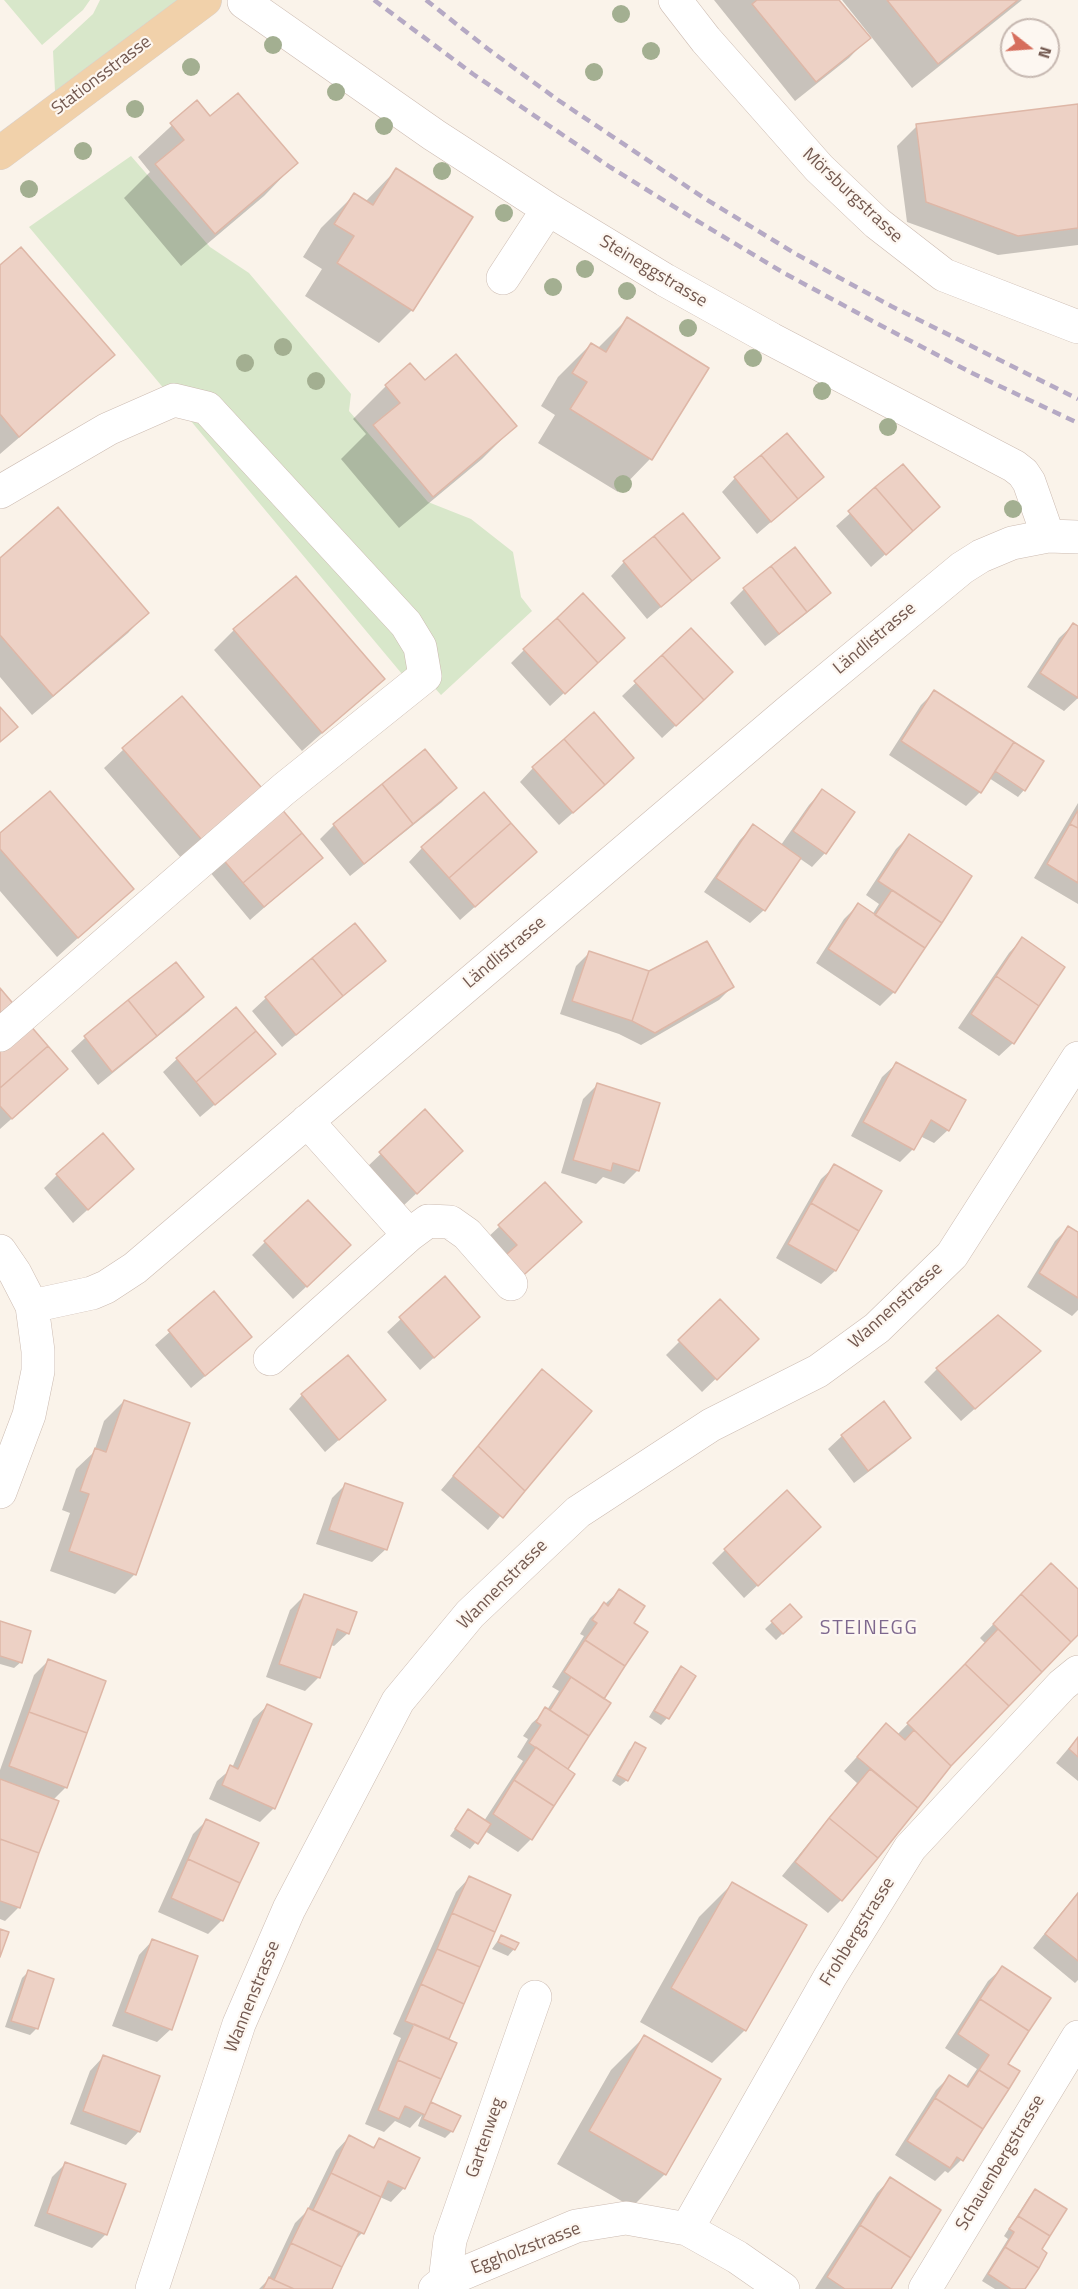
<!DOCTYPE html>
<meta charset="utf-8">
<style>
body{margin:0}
#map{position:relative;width:1078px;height:2289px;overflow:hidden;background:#faf3ea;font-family:"Titillium Web",sans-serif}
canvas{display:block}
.north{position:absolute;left:1000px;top:18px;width:60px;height:60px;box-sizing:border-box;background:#fdf7f1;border:2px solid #c6b8b1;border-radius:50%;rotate:107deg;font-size:16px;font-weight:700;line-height:24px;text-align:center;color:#735950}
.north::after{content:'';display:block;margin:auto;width:21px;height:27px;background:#d66e5d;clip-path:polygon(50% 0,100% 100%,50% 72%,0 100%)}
</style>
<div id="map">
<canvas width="1078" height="2289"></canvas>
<div class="north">N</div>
</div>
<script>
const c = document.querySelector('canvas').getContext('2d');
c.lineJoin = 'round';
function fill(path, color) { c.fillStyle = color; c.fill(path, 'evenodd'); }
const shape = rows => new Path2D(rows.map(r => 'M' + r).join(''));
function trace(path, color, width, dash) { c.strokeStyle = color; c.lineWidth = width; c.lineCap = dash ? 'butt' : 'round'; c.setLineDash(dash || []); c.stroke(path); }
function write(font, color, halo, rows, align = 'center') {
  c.font = font + ' "Titillium Web",sans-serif'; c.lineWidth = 4.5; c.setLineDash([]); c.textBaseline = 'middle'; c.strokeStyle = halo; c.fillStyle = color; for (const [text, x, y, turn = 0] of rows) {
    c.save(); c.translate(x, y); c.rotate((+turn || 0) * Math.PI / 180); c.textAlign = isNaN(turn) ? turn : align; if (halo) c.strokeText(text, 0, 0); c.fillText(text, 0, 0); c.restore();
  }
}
fill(shape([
 [4,0,90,0,83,10,42,45],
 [100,0,205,0,56,111,53,51,93,14],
 [131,156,210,247,249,273,351,394,349,411,428,502,471,519,513,552,521,597,532,611,441,695,425,677,412,686,29,227]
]), '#d8e7ca');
fill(shape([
 [714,0,837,0,868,38,849,58,795,101],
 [842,0,1022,0,912,88],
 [197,102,210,118,296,163,264,196,181,266,124,198,150,172,138,157],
 [1078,105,1078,245,998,255,907,222,897,146,917,126],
 [396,170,412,310,379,343,305,296,322,269,303,257,321,228,354,195,365,202],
 [0,267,113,354,93,374,0,454],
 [627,319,707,368,650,459,618,492,538,443,555,415,541,406,558,377,591,344,598,348],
 [425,383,515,426,482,459,399,528,341,459,366,434,353,419,386,386],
 [903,466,938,507,871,567,836,526],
 [735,478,808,490,757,534,722,492],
 [795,549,829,593,816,606,765,646,730,603,744,589],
 [718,558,647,619,611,576,624,562],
 [0,560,147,613,128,633,32,715,0,677],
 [1073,625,1078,628,1078,698,1064,711,1027,687,1059,638],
 [234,630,383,679,302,751,214,650],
 [691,630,718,686,662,738,622,696],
 [524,650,609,651,550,706,511,663],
 [934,692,1024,790,1018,797,989,778,980,792,966,806,889,755,921,705],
 [124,749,266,795,187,865,104,768],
 [425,751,455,788,442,802,350,876,320,839,334,825],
 [533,768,619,772,559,825,520,782],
 [822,791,825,853,812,867,799,858,764,910,750,923,704,892,740,840,753,826,781,845,809,805],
 [1078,803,1078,904,1034,878],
 [0,835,132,889,57,957,0,891],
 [909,836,970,876,894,992,880,1006,816,963,844,919,858,905,872,915,879,904,866,895,896,849],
 [422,848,522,865,460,920,409,862],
 [222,858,321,858,250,920,209,871],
 [1022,939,1013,1043,999,1056,958,1028,1009,953],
 [589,953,649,973,732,987,719,1000,641,1045,619,1034,560,1014,576,966],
 [384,961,282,1047,252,1011,266,998],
 [175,964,202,997,189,1011,98,1085,71,1051,85,1038],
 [0,1052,53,1082,0,1129],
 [274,1054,200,1117,163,1072,177,1059],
 [896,1064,948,1130,934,1143,920,1136,913,1149,900,1162,851,1136,882,1077],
 [597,1085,638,1170,624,1184,603,1177,596,1184,561,1173,583,1099],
 [425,1112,448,1164,403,1206,367,1167],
 [835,1166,880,1192,835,1271,821,1284,776,1258,821,1179],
 [132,1169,73,1223,44,1188,57,1175],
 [545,1184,501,1295,486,1239],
 [1068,1228,1078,1234,1078,1310,1072,1316,1027,1287,1055,1241],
 [265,1242,336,1259,293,1299,252,1255],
 [445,1278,465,1330,420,1370,387,1332],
 [214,1293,236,1350,191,1388,155,1345],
 [720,1301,757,1339,702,1392,666,1355],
 [1025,1364,961,1421,924,1382,937,1369],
 [542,1371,590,1411,488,1530,441,1490],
 [302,1395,384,1400,325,1452,289,1409],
 [124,1401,135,1574,115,1594,50,1571,70,1513,62,1510,76,1469,94,1452,104,1421],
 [842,1436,909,1437,896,1451,854,1483,828,1449],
 [345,1485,386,1549,372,1562,316,1544,332,1498],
 [806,1540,744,1598,712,1563,725,1550],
 [1038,1578,1078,1591,1078,1632,950,1765,841,1900,828,1913,782,1876,857,1783,844,1771,886,1725,897,1735,986,1644,980,1638],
 [619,1591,632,1623,602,1699,609,1704,566,1769,531,1839,518,1852,485,1831,470,1849,450,1836,468,1811,484,1821,523,1761,517,1757,528,1739,523,1736,532,1723,547,1710,559,1691,552,1687,584,1636,580,1634,590,1618],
 [304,1596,348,1633,334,1646,330,1645,319,1677,305,1691,266,1677,290,1610],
 [789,1606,800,1617,776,1640,765,1629],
 [0,1623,21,1662,14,1668,0,1664],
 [48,1661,66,1787,53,1800,19,1907,5,1921,0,1919,0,1770,34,1675],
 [682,1668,667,1718,661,1725,649,1717,675,1674],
 [267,1706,274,1808,260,1822,209,1799,217,1781,232,1768,253,1719],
 [1078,1737,1078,1781,1056,1763],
 [636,1744,627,1780,620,1786,612,1781,629,1750],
 [206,1821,222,1920,208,1934,158,1912,193,1834],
 [469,1878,509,1896,447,2040,426,2109,431,2104,452,2131,445,2138,418,2126,422,2115,410,2128,395,2121,384,2132,365,2124,401,2038,393,2034,456,1892],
 [732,1884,745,2030,712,2063,640,2022,699,1917],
 [1078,1892,1078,1980,1075,1983,1033,1948],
 [501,1936,514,1949,508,1956,492,1949],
 [152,1941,171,2029,157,2042,112,2026,139,1955],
 [1002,1968,1006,2064,1018,2072,961,2160,948,2173,945,2171,935,2181,895,2155,936,2090,949,2077,965,2087,977,2069,945,2048,988,1981],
 [28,1972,52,1979,36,2029,30,2035,5,2027,22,1978],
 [644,2037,665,2174,632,2207,557,2164,611,2070],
 [103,2057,139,2131,126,2145,70,2124,90,2071],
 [349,2137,372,2148,380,2140,404,2188,391,2202,380,2197,362,2233,351,2244,330,2289,259,2289,268,2280,295,2223,307,2211,336,2151],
 [65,2164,106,2234,92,2248,34,2226,52,2177],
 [890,2179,889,2289,815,2289,877,2193],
 [1035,2191,1040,2250,1023,2289,995,2289,982,2281,1008,2239,1004,2236,1029,2197]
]), '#0003');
const building = shape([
 [757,0,839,0,871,38,816,82,752,4,757,0],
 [887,0,1018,0,938,64,887,0],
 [238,93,298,163,215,234,155,164,184,140,170,123,197,100,210,116,238,93],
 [1078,104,1078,228,1018,236,926,202,916,124,1078,104],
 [396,168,473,217,413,311,337,263,354,236,334,224,354,193,373,205,396,168],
 [21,247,115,355,19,437,0,414,0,265,21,247],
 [627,317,709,368,652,460,570,409,587,382,572,373,591,343,606,352,627,317],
 [456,354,517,426,433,497,373,425,400,403,385,385,410,363,425,380,456,354],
 [787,433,824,477,798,499,761,455,787,433],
 [761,455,798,499,771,522,734,477,761,455],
 [903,464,940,507,913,531,875,487,903,464],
 [875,487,913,531,886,555,848,511,875,487],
 [58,507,149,613,53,696,0,635,0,558,58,507],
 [683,513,720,558,692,581,654,536,683,513],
 [654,536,692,581,661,607,623,561,654,536],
 [795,547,831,593,807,612,771,566,795,547],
 [771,566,807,612,779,634,743,588,771,566],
 [296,576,385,679,322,733,233,629,296,576],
 [583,593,625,638,598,663,557,618,583,593],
 [557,618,598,663,565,694,523,649,557,618],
 [1073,623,1078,626,1078,698,1040,673,1073,623],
 [691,628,733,672,704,700,662,655,691,628],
 [662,655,704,700,676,726,634,681,662,655],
 [934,690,1014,742,981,793,901,741,934,690],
 [182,696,268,795,208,847,122,748,182,696],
 [0,707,18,727,0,742,0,707],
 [594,712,634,758,605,785,564,739,594,712],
 [564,739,605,785,573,813,532,767,564,739],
 [1014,742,1044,761,1025,791,995,771,1014,742],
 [425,749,457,788,413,824,382,784,425,749],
 [382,784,413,824,364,864,333,824,382,784],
 [822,789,855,812,826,854,793,831,822,789],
 [50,791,134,889,78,938,0,849,0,833,50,791],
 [484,792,511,823,449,878,421,847,484,792],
 [280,807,302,833,243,883,221,857,280,807],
 [1078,810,1078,828,1070,824,1078,810],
 [511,823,537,852,475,907,449,878,511,823],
 [753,824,801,858,765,911,716,878,753,824],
 [1070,824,1078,828,1078,883,1047,864,1070,824],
 [302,833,323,858,264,907,243,883,302,833],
 [909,834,972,876,942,923,878,881,909,834],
 [892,890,942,923,925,948,875,915,892,890],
 [858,903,925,948,895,993,828,949,858,903],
 [355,923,386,961,343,996,312,958,355,923],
 [1022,937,1065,967,1039,1006,996,976,1022,937],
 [707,941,734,987,655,1033,632,1021,649,971,707,941],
 [589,951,649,971,632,1021,572,1001,589,951],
 [312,958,343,996,296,1035,265,997,312,958],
 [176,962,204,997,157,1036,128,1000,176,962],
 [996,976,1039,1006,1014,1044,971,1014,996,976],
 [0,988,16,1007,0,1021,0,988],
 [128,1000,157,1036,112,1072,84,1036,128,1000],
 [236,1007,256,1031,196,1082,176,1058,236,1007],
 [29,1024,48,1046,0,1088,0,1050,29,1024],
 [256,1031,276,1054,215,1105,196,1082,256,1031],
 [48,1046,68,1069,12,1119,0,1106,0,1088,48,1046],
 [896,1062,966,1100,949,1131,931,1120,914,1150,863,1122,896,1062],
 [597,1083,660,1103,639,1171,613,1163,611,1171,573,1160,597,1083],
 [425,1109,463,1151,417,1194,379,1152,425,1109],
 [103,1133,134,1169,88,1210,56,1174,103,1133],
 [834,1164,882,1191,859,1231,811,1203,834,1164],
 [545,1182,582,1222,515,1283,497,1263,517,1245,498,1225,545,1182],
 [308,1200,351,1245,307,1287,264,1241,308,1200],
 [811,1203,859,1231,836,1271,788,1244,811,1203],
 [1068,1226,1078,1232,1078,1298,1039,1273,1068,1226],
 [445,1276,480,1317,434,1358,399,1317,445,1276],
 [214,1291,252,1337,205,1376,168,1330,214,1291],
 [720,1299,759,1339,717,1380,678,1340,720,1299],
 [998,1315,1041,1351,975,1409,936,1368,998,1315],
 [348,1355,386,1400,339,1440,301,1394,348,1355],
 [542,1369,592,1411,525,1491,478,1446,542,1369],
 [124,1400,190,1423,136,1575,69,1551,89,1494,80,1491,95,1448,106,1452,124,1400],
 [884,1401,911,1438,868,1471,841,1435,884,1401],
 [478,1446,525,1491,503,1518,453,1476,478,1446],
 [345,1483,403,1503,387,1550,329,1530,345,1483],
 [787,1490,821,1527,758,1586,724,1549,787,1490],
 [1051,1563,1078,1589,1078,1635,1071,1642,1021,1594,1051,1563],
 [619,1589,645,1606,634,1623,648,1632,625,1666,585,1640,597,1623,592,1620,604,1602,608,1606,619,1589],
 [304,1594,357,1612,349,1634,337,1629,320,1678,279,1664,304,1594],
 [1021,1594,1071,1642,1042,1672,993,1624,1021,1594],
 [790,1604,802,1617,783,1634,771,1621,790,1604],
 [0,1621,31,1631,22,1663,0,1656,0,1621],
 [998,1629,1042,1672,1009,1706,965,1664,998,1629],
 [585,1640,625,1666,604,1699,564,1672,585,1640],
 [48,1659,106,1681,87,1733,29,1712,48,1659],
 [965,1664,1009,1706,951,1766,907,1723,965,1664],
 [681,1666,696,1676,669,1719,654,1711,681,1666],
 [571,1677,611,1703,589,1736,550,1710,571,1677],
 [267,1704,312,1724,275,1809,222,1785,230,1765,238,1769,267,1704],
 [545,1707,589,1736,568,1769,529,1743,541,1725,536,1722,545,1707],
 [29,1712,87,1733,67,1788,9,1766,29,1712],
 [886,1723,905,1740,914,1730,951,1766,918,1808,857,1757,886,1723],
 [1078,1737,1078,1757,1069,1749,1078,1737],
 [635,1742,646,1748,628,1781,617,1775,635,1742],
 [536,1747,575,1774,554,1806,514,1780,536,1747],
 [870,1769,918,1808,878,1858,829,1818,870,1769],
 [0,1779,59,1801,39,1853,0,1839,0,1779],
 [514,1780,554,1806,532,1840,493,1814,514,1780],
 [468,1809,491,1824,478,1844,455,1829,468,1809],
 [829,1818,878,1858,842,1901,795,1862,829,1818],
 [206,1819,259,1843,240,1883,188,1859,206,1819],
 [0,1839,39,1853,20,1908,0,1901,0,1839],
 [188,1859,240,1883,223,1921,171,1898,188,1859],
 [469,1876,511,1895,495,1932,452,1913,469,1876],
 [732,1882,807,1925,746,2031,671,1988,732,1882],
 [1078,1893,1078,1961,1045,1934,1078,1893],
 [452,1913,495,1932,480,1967,437,1949,452,1913],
 [0,1929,9,1932,0,1957,0,1929],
 [501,1935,519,1943,515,1950,498,1942,501,1935],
 [152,1939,198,1956,172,2030,125,2012,152,1939],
 [437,1949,480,1967,464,2004,421,1984,437,1949],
 [1002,1966,1051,1998,1029,2031,980,1999,1002,1966],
 [28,1970,54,1979,38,2029,11,2021,28,1970],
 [421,1984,464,2004,449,2039,405,2021,421,1984],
 [980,1999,1029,2031,1008,2064,1020,2071,1009,2089,979,2070,989,2055,958,2034,980,1999],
 [414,2024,457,2043,441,2079,398,2060,414,2024],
 [644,2035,721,2079,666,2175,589,2131,644,2035],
 [103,2055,160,2076,140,2132,83,2111,103,2055],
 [398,2060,441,2079,425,2115,405,2106,399,2119,378,2110,398,2060],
 [979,2070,1009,2089,983,2129,935,2098,949,2075,968,2087,979,2070],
 [935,2098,983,2129,963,2161,957,2157,950,2168,907,2141,935,2098],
 [431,2102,461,2116,453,2132,423,2119,431,2102],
 [349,2135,374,2148,379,2138,420,2158,405,2189,388,2181,381,2197,331,2173,349,2135],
 [65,2162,126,2184,107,2235,47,2213,65,2162],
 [331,2173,381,2197,364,2234,313,2210,331,2173],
 [890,2177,941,2210,911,2258,860,2225,890,2177],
 [1035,2189,1067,2209,1050,2236,1018,2216,1035,2189],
 [308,2208,359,2232,342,2267,291,2243,308,2208],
 [1018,2216,1050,2236,1042,2249,1047,2253,1039,2268,1005,2247,1014,2232,1009,2229,1018,2216],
 [860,2225,911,2258,891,2289,845,2289,827,2277,860,2225],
 [291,2243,342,2267,332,2289,294,2289,274,2280,291,2243],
 [1005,2247,1039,2268,1025,2289,1011,2289,988,2274,1005,2247],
 [269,2277,274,2280,294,2289,263,2289,269,2277]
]);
fill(building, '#edd1c5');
trace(building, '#deb7a7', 1.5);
const minor = shape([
 [675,0,706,40,819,168,877,223,944,275,1078,327],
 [244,2,434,135,548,209,665,280,771,339,1014,466,1023,473,1029,482,1048,536],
 [503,278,548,209],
 [0,492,108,429,174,400,207,408,406,624,420,647,425,676,284,789,0,1035],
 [307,1121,409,1235],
 [0,1251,15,1273,32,1306,38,1351,38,1371,29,1415,0,1492],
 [32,1306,92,1293,106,1287,135,1268,788,712,962,568,981,556,1012,543,1048,536,1078,537],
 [270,1359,409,1235,428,1221,450,1222,467,1234,511,1284],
 [687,2229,830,1977,910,1848,1062,1685,1078,1672],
 [445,2281,450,2240,535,1997],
 [152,2289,239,2024,289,1909,398,1701,470,1614,578,1512,711,1425,818,1371,877,1328,952,1255,1078,1058],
 [435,2289,445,2281,576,2226,626,2218,687,2229,737,2257,783,2289],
 [925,2289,1078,2037]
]);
const major = shape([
 [0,153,205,0]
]);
trace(minor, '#ccbbb1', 34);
trace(major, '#d8d1ce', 34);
trace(minor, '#fff', 33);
trace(major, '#f1d1aa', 33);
trace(shape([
 [374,0,473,74,610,167,694,219,784,273,878,324,972,373,1078,423],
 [426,0,488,49,558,100,704,198,796,254,891,306,1078,399]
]), '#b5a9c4', 4.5, [9, 6]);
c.fillStyle = '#a3af91';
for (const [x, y] of [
 [621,14],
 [273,45],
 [651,51],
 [191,67],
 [594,72],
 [336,92],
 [135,109],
 [384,126],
 [83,151],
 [442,171],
 [29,189],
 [504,213],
 [585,269],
 [553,287],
 [627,291],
 [688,328],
 [283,347],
 [753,358],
 [245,363],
 [316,381],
 [822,391],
 [888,427],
 [623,484],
 [1013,509]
]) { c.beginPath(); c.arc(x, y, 9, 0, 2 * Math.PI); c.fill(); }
write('18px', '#735950', '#fdf7f1', [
 ["Stationsstrasse",102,76,-37],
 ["Mörsburgstrasse",852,196,43],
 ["Steineggstrasse",653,272,31],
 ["Ländlistrasse",875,639,-40],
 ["Ländlistrasse",505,953,-40],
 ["Wannenstrasse",896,1306,-42],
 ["Wannenstrasse",503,1585,-45],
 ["Frohbergstrasse",858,1932,-58],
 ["Wannenstrasse",253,1997,-68],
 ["Gartenweg",486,2138,-71],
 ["Schauenbergstrasse",1001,2163,-59],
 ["Eggholzstrasse",526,2249,-21]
]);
c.letterSpacing = '1.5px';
write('20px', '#7e688e', '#fdf7f1', [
 ["STEINEGG",869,1629]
]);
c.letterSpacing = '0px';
</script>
